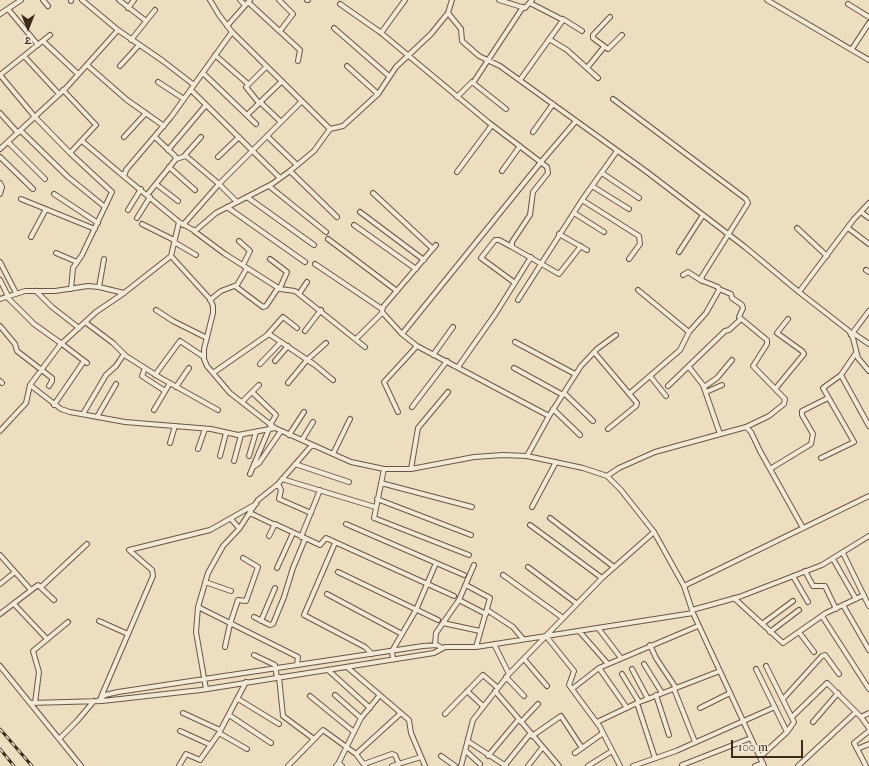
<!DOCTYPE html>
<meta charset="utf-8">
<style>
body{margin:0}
#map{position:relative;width:869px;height:766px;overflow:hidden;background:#edddc1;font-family:"IM FELL French Canon","Noto Serif Devanagari",serif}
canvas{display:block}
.north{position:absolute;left:8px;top:8px;width:40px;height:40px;-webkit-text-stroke:3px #f3e9d7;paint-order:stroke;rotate:180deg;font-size:11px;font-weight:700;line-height:16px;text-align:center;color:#3d2a1a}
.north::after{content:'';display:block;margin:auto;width:14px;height:18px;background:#3d2a1a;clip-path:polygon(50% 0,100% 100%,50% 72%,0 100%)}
.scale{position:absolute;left:731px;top:740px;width:72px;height:18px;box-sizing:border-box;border:2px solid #3d2a1a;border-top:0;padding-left:5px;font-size:12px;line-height:14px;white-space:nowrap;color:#3d2a1a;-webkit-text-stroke:3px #f3e9d7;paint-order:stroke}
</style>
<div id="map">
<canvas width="869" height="766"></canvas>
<div class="north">उ</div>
<div class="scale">100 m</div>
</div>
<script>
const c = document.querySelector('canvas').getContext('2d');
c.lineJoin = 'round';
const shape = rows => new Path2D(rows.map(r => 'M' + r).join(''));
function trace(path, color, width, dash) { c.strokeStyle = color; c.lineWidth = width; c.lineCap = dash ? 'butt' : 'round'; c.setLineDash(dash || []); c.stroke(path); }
const minor = shape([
 [43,0,48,6],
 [71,0,71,1],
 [82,0,118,30,163,61,194,85],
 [119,0,146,21],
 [240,0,245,5],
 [279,0,293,14,280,31],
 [307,0,308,0],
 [499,0,525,8,532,0],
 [767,0,869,60],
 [248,2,300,50,298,61],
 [340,4,380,32,488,122,547,167,548,173,533,192,530,215,512,242,512,247,559,274,581,246],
 [848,4,869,17],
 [128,8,134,0],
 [8,9,38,45],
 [448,13,461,29,462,41,479,56,500,66,647,172,745,247,799,292],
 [0,14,21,0],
 [610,17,593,35,593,38,608,49,622,35],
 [563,19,582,31],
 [227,26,250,0],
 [334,28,389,76],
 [232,32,171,117,126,170,125,174,121,174,179,222,171,256,210,299,213,306,213,313,204,349,204,359,207,366,230,393,275,428,351,462,384,469,411,469,474,457,503,455,527,456,583,468,607,476,621,490,654,532,684,586,693,613,764,766],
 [381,33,405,0],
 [50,35,0,75,35,117,70,153,112,192,82,255,73,268,71,289],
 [549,39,567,50,598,78],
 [131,40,155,10],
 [43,41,78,74],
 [852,49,869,23],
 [215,55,248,84],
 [24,56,59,94],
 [87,65,127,100,164,126],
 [120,66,139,45],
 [347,66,378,94],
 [587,68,604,47],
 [203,73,256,124],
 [520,80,563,20,530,3],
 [158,82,184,99],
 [473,83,523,7],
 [63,90,96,125,70,153],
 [191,90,280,178],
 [457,97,472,82,506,109],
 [613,99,746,199,748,203,701,278,703,281,718,287,719,290,706,313,689,332,680,350,629,394],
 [260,102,281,122],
 [259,103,246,87,266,67],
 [0,113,18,133],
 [247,115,281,82],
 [330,129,343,126,378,94,396,67,431,34,448,13,452,0],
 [21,131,68,177,105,207],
 [533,132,553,104],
 [267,136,297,165],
 [124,137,146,113],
 [82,141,121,174],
 [8,142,45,179],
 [0,149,67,87,118,30],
 [168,150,206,105],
 [185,155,201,137],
 [0,157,33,189],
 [218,157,239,137],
 [176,159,186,156,219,184,237,202],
 [169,167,195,190],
 [290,171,337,217],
 [502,171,520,146],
 [457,172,492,125],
 [602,173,639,198],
 [0,183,2,187,0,194],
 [156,184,178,201],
 [269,186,326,232],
 [592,186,629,209],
 [373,193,433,249],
 [54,194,98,223],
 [147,195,176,159,175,156,155,137],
 [247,197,314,245],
 [21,199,95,229],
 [582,200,639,236,640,244,629,259],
 [869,203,854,219,799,292,849,331,853,338,858,358,869,371],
 [227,207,305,262],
 [128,210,141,189],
 [360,212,424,260],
 [861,212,869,218],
 [574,213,604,232],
 [137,218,150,197],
 [179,222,195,231,216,213,272,184,290,171,314,151,330,129,232,32,219,15,210,0],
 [142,224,174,240],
 [183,225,219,184,301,102],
 [354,225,416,269],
 [797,228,827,256],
 [848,228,869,244],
 [194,231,225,254,280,289,295,291,365,347],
 [559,234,587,250],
 [31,237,46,209],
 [328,239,397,291],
 [239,241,250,251,243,265],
 [174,242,196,255],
 [436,245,383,307,382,312,402,334,417,346,549,416],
 [512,247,499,240,495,240,481,258,515,283],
 [679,252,703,215],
 [56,253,77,262],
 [270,259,287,272,280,288],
 [0,262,16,293],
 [315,264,382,309],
 [866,270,869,272],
 [683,275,688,272,702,281],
 [0,280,8,296],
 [235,286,263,307,266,306,278,288],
 [99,287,104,259],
 [719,289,731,294,732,298,742,305,743,308,739,317,767,340,767,344,753,366,785,399,784,404,769,416,746,427],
 [638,290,689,332],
 [36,291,52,307,79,328],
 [299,294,307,282],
 [7,297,34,324,62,344],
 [0,299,25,291,55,291,88,286,99,287,124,293],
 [210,300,221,291,237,285,247,268],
 [518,300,582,200,617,151],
 [156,310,173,321,207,338],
 [85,322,113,343,126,356,159,377,218,410],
 [0,326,15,344,17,351,52,378,52,381,49,386],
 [305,331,321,310],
 [853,333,869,344],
 [402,334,541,162,576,121],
 [267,335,283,317,297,328],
 [851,335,869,311],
 [356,339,382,313],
 [515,342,575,374],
 [62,344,87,363],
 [594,352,637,403,636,406,608,429],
 [433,355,453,327],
 [275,361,288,346],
 [260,364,281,342],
 [458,367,496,313,531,257],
 [689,367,703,385,720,434],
 [145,368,142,376,165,391],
 [514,368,563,395],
 [213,373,269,334,315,365,333,380],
 [155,375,180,341,204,357],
 [841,375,869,426],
 [650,376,666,396],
 [0,381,2,383],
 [288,383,307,360,326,343],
 [30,385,61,409,70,412,125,422,211,429,238,435,275,428],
 [668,386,725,331,729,330,741,319],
 [176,387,189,368],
 [704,387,717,378,732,360],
 [776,388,804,354,802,351,777,333,788,319],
 [252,392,276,415,270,425],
 [706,392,722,385],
 [564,393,593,421],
 [242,402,259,385],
 [54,405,84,361],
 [412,407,447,361],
 [553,409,580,435],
 [154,410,170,383],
 [398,412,384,382,417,346],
 [83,414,106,375,116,366,124,354],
 [97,417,116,384],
 [0,431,26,403,30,385,60,345,96,312,124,293,171,256],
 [289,435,304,412],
 [302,440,313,422],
 [170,443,175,426],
 [198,449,205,429],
 [333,454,350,419],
 [220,456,226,433],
 [249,456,256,432],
 [527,456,549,416,581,366,597,349,616,335],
 [821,458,854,442,823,388,841,375,856,353],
 [234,461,241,435],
 [295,464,349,482],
 [253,467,259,463,281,431],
 [384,469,374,518,469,555],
 [411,469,418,428,448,392],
 [770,469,811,444,813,434,802,415,802,411,828,398],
 [250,474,269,429],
 [607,476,619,468,655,452,746,427,751,432,760,451,803,528],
 [282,479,375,507],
 [381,483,472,507],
 [278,484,281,490,279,499,311,513],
 [377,499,471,535],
 [532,507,556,462],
 [250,513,273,524],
 [550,518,614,567],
 [231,519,239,528],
 [346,524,464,575],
 [530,525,602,578],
 [269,536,275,524,320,545,326,538,454,596],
 [301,537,320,490],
 [335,543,304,615,365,647,372,654],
 [843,553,869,606],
 [0,555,31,590],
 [833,559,856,599],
 [528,567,576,603],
 [277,568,293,533],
 [805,571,813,586,825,586,836,609],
 [338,572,438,620],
 [503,575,563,618],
 [793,576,808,602],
 [205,582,231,591],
 [0,584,15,572],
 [466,585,490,598,476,647],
 [684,586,869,496],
 [41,587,87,544],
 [327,594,402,634],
 [734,598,783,643,826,613,864,595],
 [459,600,486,614],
 [14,604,47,639],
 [843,605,869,650],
 [198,607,298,657,297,665],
 [487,610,513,627,523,639],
 [692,610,739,597,822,565,869,536],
 [0,614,38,585,54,600],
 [822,616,869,689],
 [254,617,270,625,273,624,284,597,293,568,305,539],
 [99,621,128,634],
 [261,621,275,588],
 [443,623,480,631],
 [762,624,793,601],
 [598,628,621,658],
 [579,631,608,664],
 [770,632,799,610],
 [799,632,814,652],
 [546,636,574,671,569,685,600,727,620,766],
 [494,644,509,674],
 [435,645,436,633,459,600,474,565],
 [650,645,656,658,676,688],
 [225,647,230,624,238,600,246,601,258,567,243,558],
 [254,655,275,665,277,678],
 [393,659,392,651,416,610,436,563],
 [524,659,547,686],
 [644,664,662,693],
 [0,666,81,766],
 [347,667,409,720,411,733,425,766],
 [599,668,627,708],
 [632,669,648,699],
 [756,669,787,732],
 [328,670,370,708],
 [622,674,639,702],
 [279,677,283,716,314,739],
 [506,677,524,696],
 [206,689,196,632,198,607,208,573,223,546,239,529,258,500,278,484,312,445],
 [572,689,599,668,698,626],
 [674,689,695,742],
 [467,691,483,706],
 [495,691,559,766],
 [335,695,361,718],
 [656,695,669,735],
 [310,696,354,732],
 [101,697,153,576,152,570,129,550,210,530,256,504],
 [238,699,279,724],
 [783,699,822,656,825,655,839,674],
 [98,701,105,695,118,692,423,646,437,645,442,648],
 [30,703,102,701,201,690,434,653,445,647,476,647,693,613],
 [35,703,39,672,33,651,68,622],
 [637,703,655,758],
 [700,708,730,693],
 [183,713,220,730],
 [445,714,483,675,498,688],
 [229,715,271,743],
 [792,717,827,683,861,717,869,728],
 [861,717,869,713],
 [521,722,538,704],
 [597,722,637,703,720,671],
 [813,722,838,693],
 [180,731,211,745],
 [219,733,247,749],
 [532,736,561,716,582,748],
 [59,739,77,721,94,701],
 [469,742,506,766],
 [857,749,869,744],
 [466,751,480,764],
 [575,753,603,733],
 [356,754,401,713],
 [441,756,455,766],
 [488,756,519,719],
 [760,757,787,732,794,722,766,666],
 [338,764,361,718,380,695],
 [364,764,392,754,395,755,399,764],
 [505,765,530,734],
 [682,765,751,738],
 [179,766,186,754,200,760,219,733,246,682],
 [288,766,323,730,356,754,365,766],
 [336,766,339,763,342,766],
 [392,766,421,757],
 [461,766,473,720,509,674,602,578,654,532],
 [528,766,542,748],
 [588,766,612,751],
 [633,766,676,751,775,707],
 [755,766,763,763],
 [798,766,856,712],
 [866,766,854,743,869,731]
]);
trace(minor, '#695744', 6);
trace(minor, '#f3e9d7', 4);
const rail = shape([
 [0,729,32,766],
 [0,749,14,766]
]);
trace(rail, '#3d2a1a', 3);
trace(rail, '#f3e9d7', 1.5, [4.5]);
</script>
